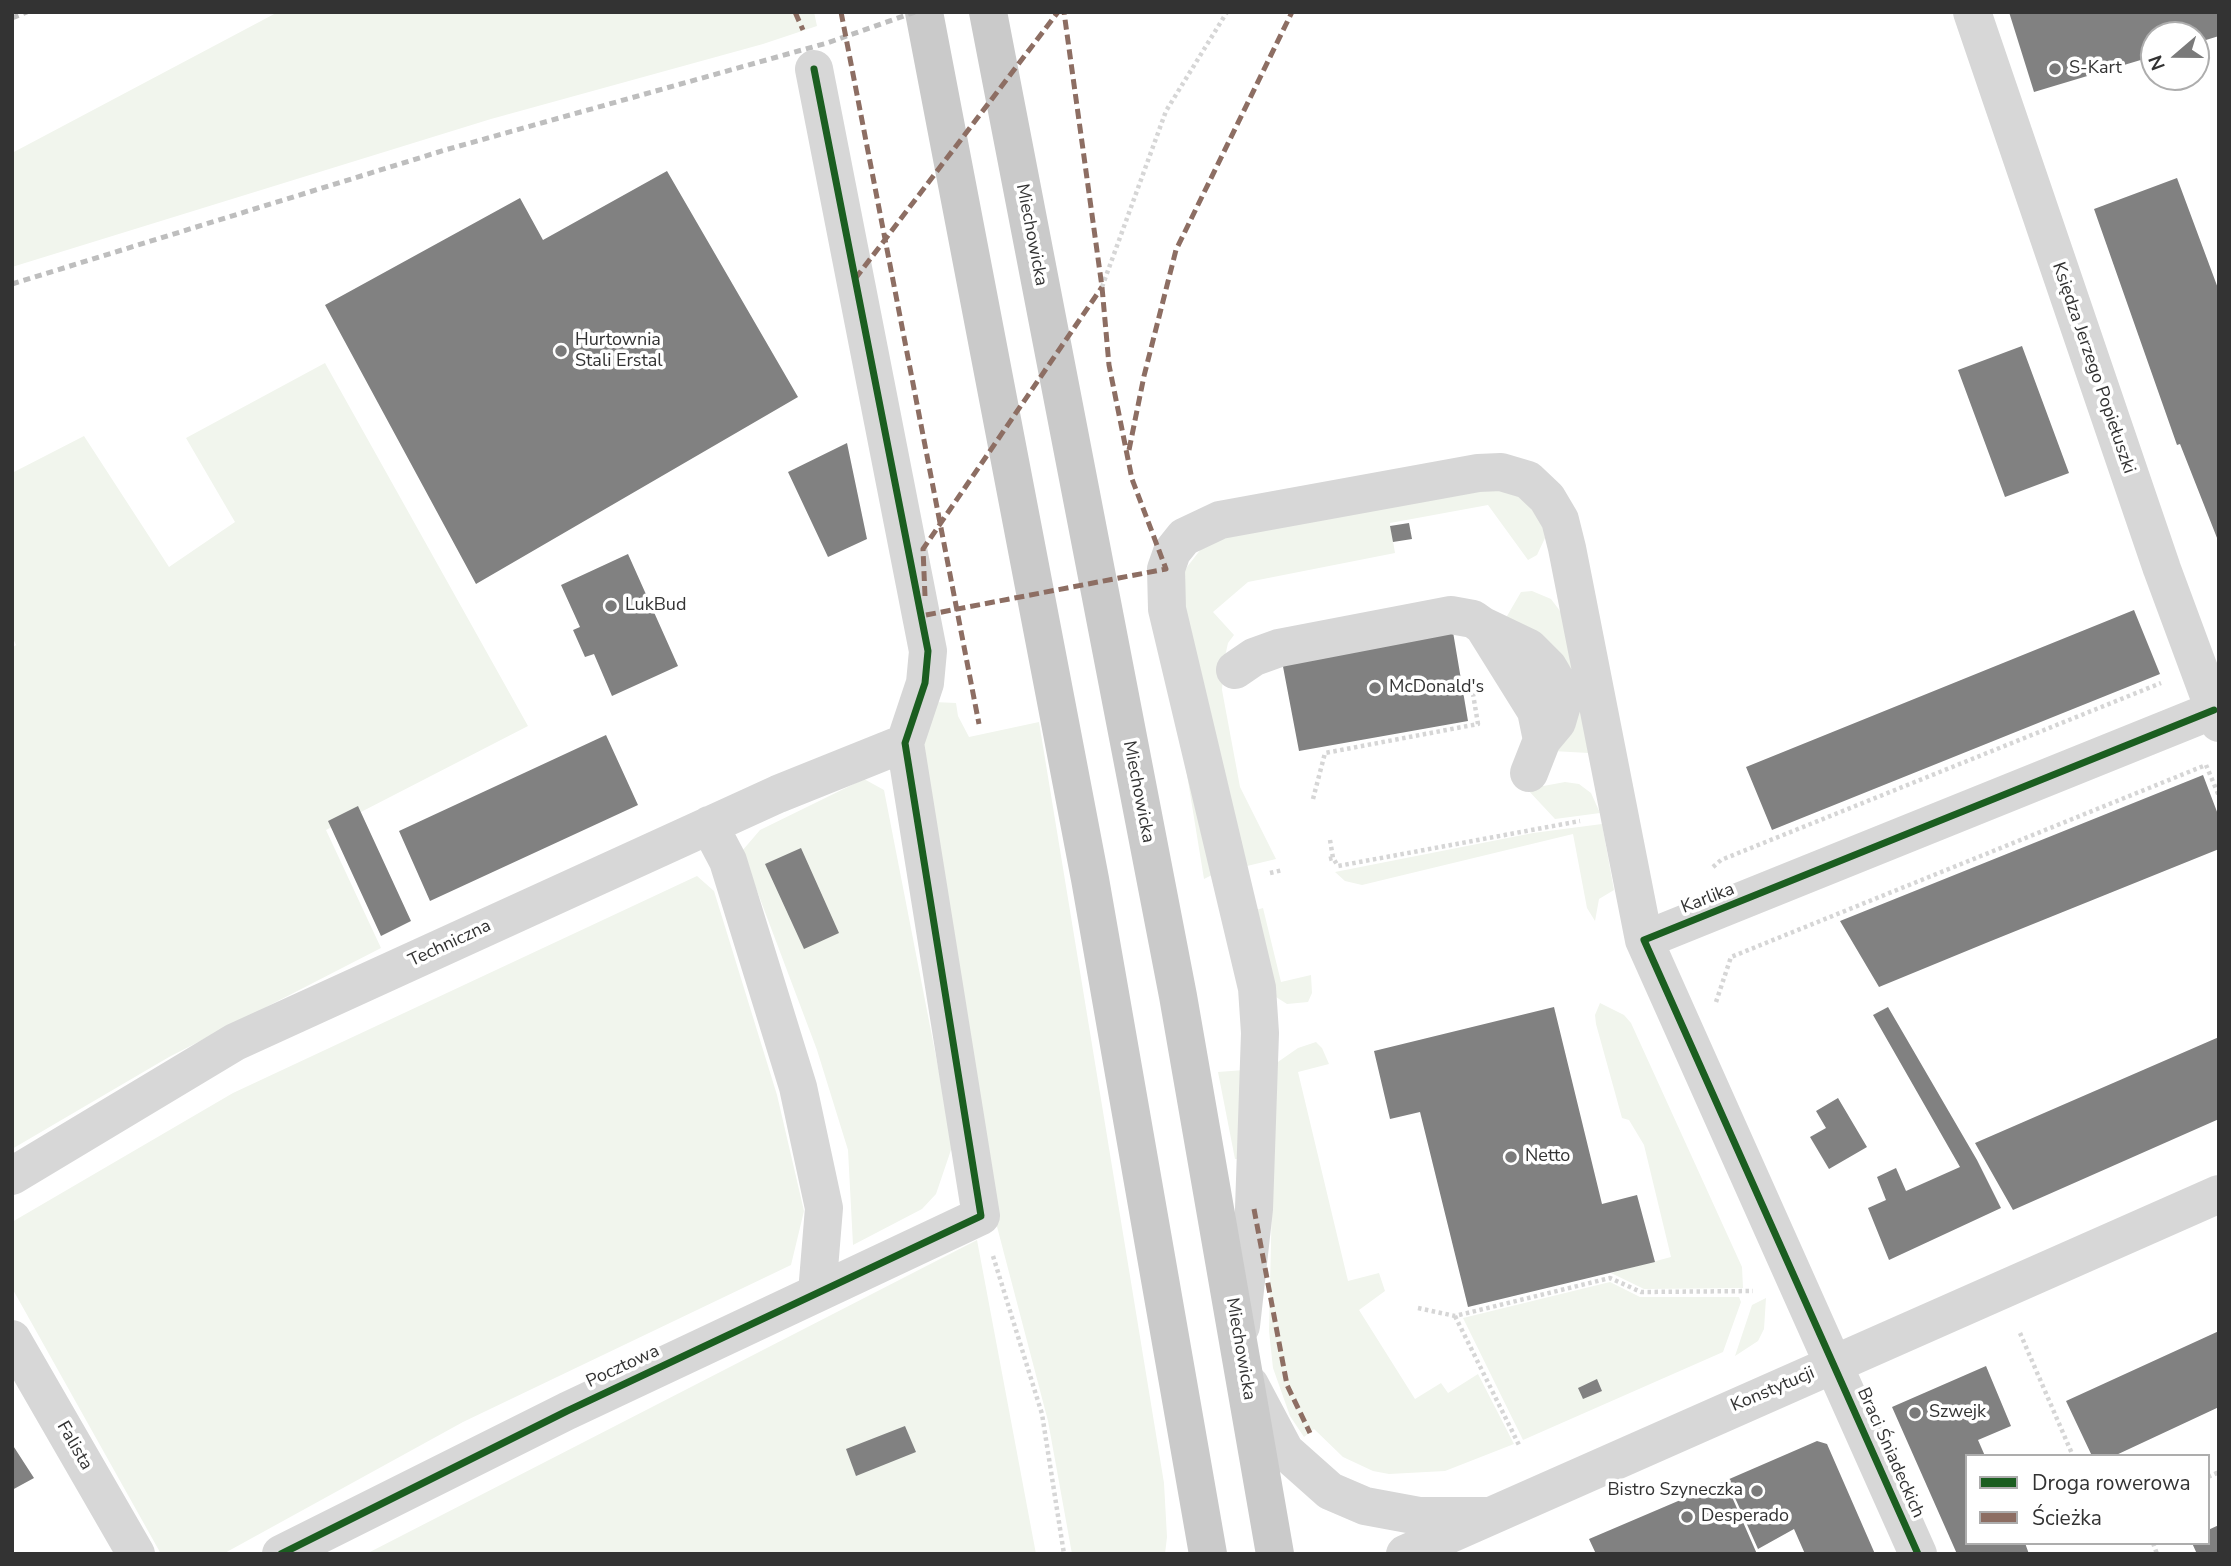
<!DOCTYPE html>
<meta charset="utf-8">
<style>
body{margin:0}
#map{position:relative;width:2231px;height:1566px;overflow:hidden;background:#fff;font-family:"Nunito Sans",sans-serif}
canvas{display:block}
.frame{position:absolute;inset:0;border:14px solid #333;pointer-events:none}
.legend{position:absolute;left:1965px;top:1454px;width:245px;height:91px;box-sizing:border-box;background:#fff;border:2px solid #adadad;margin:0;padding:9px 12px;list-style:none;font-size:21px;color:#333}
.legend li{display:flex;align-items:center;gap:14px;height:35px}
.legend b{width:35px;border:2px solid #adadad}
.north{position:absolute;left:2140px;top:21px;width:70px;height:70px;box-sizing:border-box;background:#fff;border:2px solid #adadad;border-radius:50%;rotate:250deg;font-size:19px;font-weight:700;line-height:28px;text-align:center;color:#333}
.north::after{content:'';display:block;margin:auto;width:24px;height:32px;background:#7a7a7a;clip-path:polygon(50% 0,100% 100%,50% 72%,0 100%)}
</style>
<div id="map">
<canvas width="2231" height="1566"></canvas>
<div class="frame"></div>
<ul class="legend">
<li><b style="height:9px;background:#1b5e20"></b>Droga rowerowa</li>
<li><b style="height:9px;background:#8d6e63"></b>Ścieżka</li>
</ul>
<div class="north">N</div>
</div>
<script>
const c = document.querySelector('canvas').getContext('2d');
c.lineJoin = 'round';
function fill(path, color) { c.fillStyle = color; c.fill(path, 'evenodd'); }
const shape = rows => new Path2D(rows.map(r => 'M' + r).join(''));
function trace(path, color, width, dash) { c.strokeStyle = color; c.lineWidth = width; c.lineCap = dash ? 'butt' : 'round'; c.setLineDash(dash || []); c.stroke(path); }
function write(font, color, halo, rows, align = 'center') {
  c.font = font + ' "Nunito Sans",sans-serif'; c.lineWidth = 7; c.setLineDash([]); c.textBaseline = 'middle'; c.strokeStyle = halo; c.fillStyle = color; for (const [text, x, y, turn = 0] of rows) {
    c.save(); c.translate(x, y); c.rotate((+turn || 0) * Math.PI / 180); c.textAlign = isNaN(turn) ? turn : align; if (halo) c.strokeText(text, 0, 0); c.fillText(text, 0, 0); c.restore();
  }
}
fill(shape([
 [278,12,814,12,817,26,763,44,491,119,12,267,12,153],
 [325,363,528,726,326,830,381,948,169,1057,12,1149,12,648,16,645,12,636,12,473,84,436,169,567,235,522,186,438],
 [1488,488,1518,492,1542,517,1545,538,1537,555,1528,560,1488,505,1390,523,1395,553,1248,582,1213,612,1234,635,1228,643,1224,661,1222,690,1240,787,1276,859,1247,866,1183,607,1181,580,1187,567,1201,549,1226,536],
 [1532,591,1551,599,1563,615,1589,753,1552,751,1503,623,1521,592],
 [934,702,956,703,958,716,969,737,1039,722,1164,1483,1167,1537,1165,1554,1072,1554,1048,1421,995,1219,917,753],
 [1181,738,1216,873,1204,879],
 [864,779,884,790,953,1144,936,1194,922,1209,853,1245,848,1150,817,1050,742,851,760,830],
 [1565,782,1579,784,1591,793,1600,813,1555,819,1527,789],
 [1602,824,1614,890,1599,899,1595,921,1587,908,1573,834,1362,885,1345,881,1335,872,1533,833],
 [697,876,714,891,777,1095,804,1211,791,1265,463,1422,223,1554,161,1554,12,1288,12,1222,233,1093],
 [1263,908,1281,982,1311,975,1312,993,1308,1002,1287,1004,1276,997,1256,910],
 [1600,1003,1624,1015,1631,1023,1742,1267,1743,1288,1644,1289,1611,1273,1671,1257,1644,1145,1629,1120,1622,1118,1596,1024,1595,1015],
 [1316,1042,1322,1048,1329,1064,1298,1072,1348,1281,1379,1273,1385,1291,1359,1310,1415,1399,1441,1383,1448,1393,1478,1374,1514,1444,1445,1471,1389,1474,1373,1471,1343,1457,1314,1429,1304,1437,1290,1416,1273,1368,1269,1331,1275,1064,1298,1048],
 [1244,1070,1238,1159,1235,1159,1218,1072],
 [977,1240,1036,1554,366,1554],
 [1610,1282,1640,1297,1739,1297,1741,1302,1723,1352,1523,1440,1463,1318],
 [1766,1298,1764,1329,1758,1341,1735,1356,1752,1305]
]), '#f1f5ed');
fill(shape([
 [2009,12,2219,12,2219,36,2196,43,2196,35,2154,35,2154,56,2034,92],
 [667,171,798,397,476,584,325,305,520,198,543,240],
 [2177,178,2219,291,2219,543,2180,444,2177,445,2094,209],
 [2022,346,2069,473,2005,497,1958,370],
 [847,443,867,539,828,557,788,472],
 [1409,523,1412,539,1393,542,1390,526],
 [628,554,678,666,612,696,594,654,585,657,573,630,580,627,561,585],
 [2134,610,2160,674,1772,830,1746,767],
 [1452,626,1468,721,1299,751,1281,656],
 [606,735,638,805,430,901,399,831],
 [2203,775,2219,817,2219,849,1986,943,1879,987,1840,921],
 [358,806,411,921,381,936,328,821],
 [801,848,839,933,804,949,765,864],
 [1554,1007,1602,1204,1637,1195,1655,1262,1468,1307,1420,1112,1390,1119,1374,1051],
 [1888,1007,1977,1160,2001,1208,1889,1260,1868,1208,1886,1200,1877,1177,1896,1168,1906,1191,1960,1167,1873,1015],
 [2219,1037,2219,1119,2013,1210,1975,1143],
 [1838,1098,1867,1147,1829,1169,1810,1137,1826,1128,1816,1111],
 [2219,1331,2219,1407,2114,1456,2092,1456,2066,1401],
 [1986,1366,2011,1426,1978,1440,1985,1456,1967,1456,1967,1543,2025,1543,2029,1554,1957,1554,1892,1407],
 [1597,1379,1602,1391,1583,1399,1578,1388],
 [905,1426,916,1452,856,1476,846,1449],
 [1817,1441,1827,1444,1875,1554,1805,1554,1794,1529,1758,1549,1727,1480],
 [12,1444,34,1478,12,1490],
 [1725,1481,1757,1554,1596,1554,1589,1539],
 [2219,1525,2219,1554,2197,1554,2192,1543,2208,1543,2208,1530]
]), '#818181');
trace(shape([
 [1102,287,1166,111,1227,12],
 [2206,765,2219,796],
 [1313,799,1325,753,1478,724,1472,688],
 [1330,840,1333,858],
 [1329,859,1333,858,1338,866,1580,821],
 [1713,867,1721,860,2161,683],
 [1270,873,1283,870],
 [1716,1002,1731,957,2206,765],
 [993,1256,1042,1414,1064,1554],
 [1418,1308,1455,1316,1610,1278,1641,1292,1753,1291],
 [1455,1316,1520,1447],
 [2020,1333,2073,1456],
 [2208,1477,2219,1472],
 [2153,1543,2157,1554]
]), '#d6d6d6', 4.5, [3.5, 3.5]);
trace(shape([
 [1972,12,2162,569,2219,723],
 [1483,626,1529,648,1548,667,1558,684,1562,705,1557,722,1542,740],
 [1235,670,1254,657,1279,648,1451,615,1473,619,1483,626,1536,711,1542,740,1529,773],
 [709,825,728,861,798,1087,824,1208,817,1293],
 [1644,940,2214,710],
 [12,1176,235,1042,778,794,905,743],
 [1241,1326,1254,1209,1260,1033,1257,988,1167,609,1166,569,1172,552,1184,537,1220,520,1478,473,1501,472,1528,480,1547,498,1560,520,1567,548,1644,940,1918,1554],
 [12,1339,136,1554],
 [1250,1385,1285,1451,1330,1491,1365,1506,1419,1516,1487,1516],
 [281,1554,567,1411,981,1216,905,743,925,683,928,651,814,69],
 [1405,1554,2219,1194]
]), '#d7d7d7', 38);
trace(shape([
 [924,12,1090,879,1208,1554],
 [988,12,1178,996,1275,1554]
]), '#cacaca', 38);
trace(shape([
 [12,18,27,12],
 [12,284,445,150,827,43,915,12]
]), '#bebebe', 5, [7, 5]);
trace(shape([
 [795,12,803,30],
 [841,12,979,724],
 [855,279,1058,12],
 [1129,450,1144,376,1176,250,1292,12],
 [925,596,923,549,1102,287],
 [926,615,1166,569,1132,479,1109,365,1102,287,1064,12],
 [1254,1209,1287,1385,1310,1433]
]), '#8d6e63', 5, [10, 5]);
trace(shape([
 [281,1554,567,1411,981,1216,905,743,925,683,928,651,814,69],
 [1918,1554,1644,940,2214,710]
]), '#1b5e20', 7);
for (const [x, y, r, color] of [
 [2055,69,7,"#7a7a7a"],
 [561,351,7,"#7a7a7a"],
 [611,606,7,"#7a7a7a"],
 [1375,688,7,"#7a7a7a"],
 [1511,1157,7,"#7a7a7a"],
 [1915,1413,7,"#7a7a7a"],
 [1757,1491,7,"#7a7a7a"],
 [1687,1517,7,"#7a7a7a"]
]) { const dot = new Path2D(); dot.arc(x, y, r, 0, 2 * Math.PI); c.fillStyle = color; c.fill(dot); trace(dot, '#fff', 2.5); }
write('18px', '#333', '#fff', [
 ["S-Kart",2069,69],
 ["Hurtownia",575,341],
 ["Stali Erstal",575,362],
 ["LukBud",625,606],
 ["McDonald's",1389,688],
 ["Netto",1525,1157],
 ["Szwejk",1929,1413],
 ["Bistro Szyneczka",1743,1491,"right"],
 ["Desperado",1701,1517]
], 'left');
write('18px', '#333', '#fff', [
 ["Miechowicka",1031,235,79],
 ["Księdza Jerzego Popiełuszki",2093,368,71],
 ["Miechowicka",1138,792,79],
 ["Karlika",1708,899,-21],
 ["Techniczna",450,944,-25],
 ["Miechowicka",1240,1349,80],
 ["Pocztowa",623,1367,-25],
 ["Konstytucji",1773,1390,-23],
 ["Falista",74,1446,60],
 ["Braci Śniadeckich",1890,1453,66]
]);
</script>
